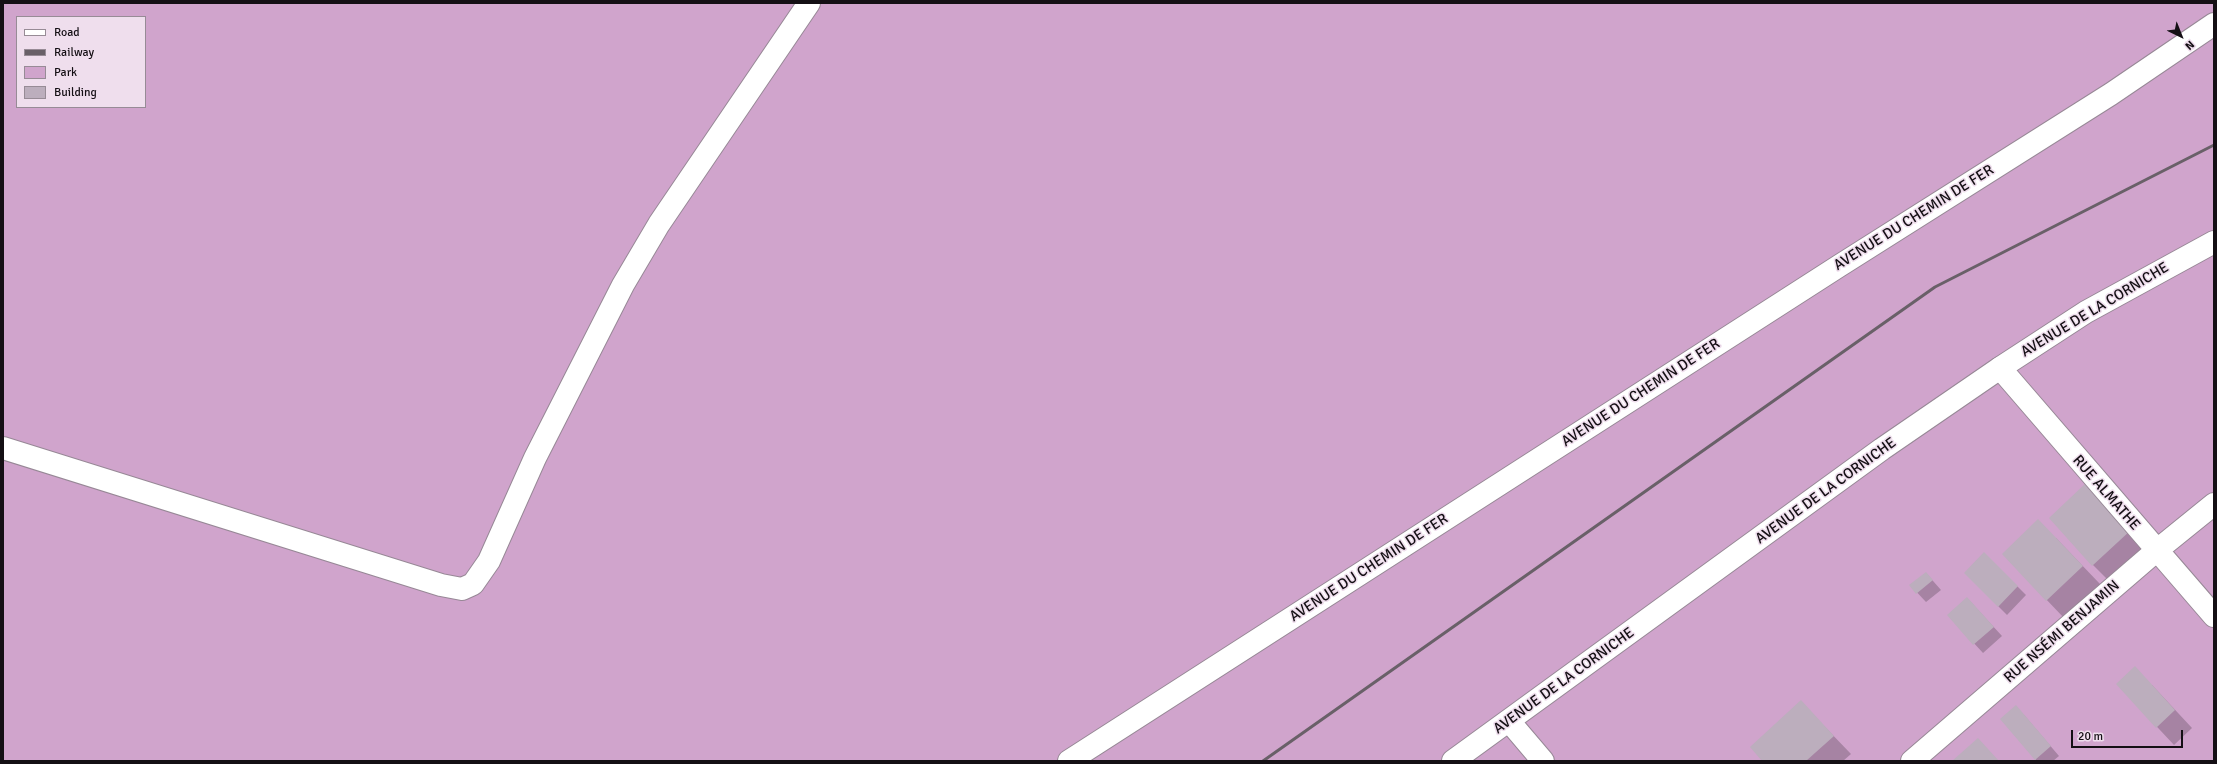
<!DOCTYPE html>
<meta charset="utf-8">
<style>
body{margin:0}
#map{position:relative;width:2217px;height:764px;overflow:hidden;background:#efdeed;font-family:Signika,sans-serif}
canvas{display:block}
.frame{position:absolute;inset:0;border:4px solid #140f14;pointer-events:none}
.legend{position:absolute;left:16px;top:16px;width:130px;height:92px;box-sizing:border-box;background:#efdeed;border:1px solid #978b96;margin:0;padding:5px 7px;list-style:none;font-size:12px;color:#140f14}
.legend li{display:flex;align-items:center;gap:8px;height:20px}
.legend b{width:20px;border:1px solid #978b96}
.north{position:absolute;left:2161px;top:16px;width:40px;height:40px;-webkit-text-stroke:3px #efdeed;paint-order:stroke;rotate:137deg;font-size:11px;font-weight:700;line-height:16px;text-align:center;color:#140f14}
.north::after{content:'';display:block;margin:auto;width:14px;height:18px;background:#140f14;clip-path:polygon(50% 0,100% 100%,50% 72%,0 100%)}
.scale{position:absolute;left:2071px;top:730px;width:112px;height:18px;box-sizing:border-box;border:2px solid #140f14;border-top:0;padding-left:5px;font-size:12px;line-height:14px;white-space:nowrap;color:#140f14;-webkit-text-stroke:3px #efdeed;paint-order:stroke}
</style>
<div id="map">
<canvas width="2217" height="764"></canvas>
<div class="frame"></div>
<ul class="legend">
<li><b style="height:5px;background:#fff"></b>Road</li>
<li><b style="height:5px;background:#696068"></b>Railway</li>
<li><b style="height:11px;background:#d0a4cc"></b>Park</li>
<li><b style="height:11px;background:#bcaebd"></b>Building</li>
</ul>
<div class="north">N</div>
<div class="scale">20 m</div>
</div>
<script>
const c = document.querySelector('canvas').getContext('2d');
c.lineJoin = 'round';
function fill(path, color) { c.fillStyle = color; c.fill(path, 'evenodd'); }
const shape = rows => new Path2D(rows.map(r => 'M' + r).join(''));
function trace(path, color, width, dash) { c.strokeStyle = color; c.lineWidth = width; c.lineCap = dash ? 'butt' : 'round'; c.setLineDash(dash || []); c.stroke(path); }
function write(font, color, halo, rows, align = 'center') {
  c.font = font + ' Signika,sans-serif'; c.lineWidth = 3; c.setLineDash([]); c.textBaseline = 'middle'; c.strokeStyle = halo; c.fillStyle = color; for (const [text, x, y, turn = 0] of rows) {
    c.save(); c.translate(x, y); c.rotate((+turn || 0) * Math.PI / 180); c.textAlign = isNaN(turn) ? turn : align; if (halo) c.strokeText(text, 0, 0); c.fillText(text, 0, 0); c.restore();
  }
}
fill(shape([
 [3,3,2214,3,2214,761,3,761],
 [17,17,145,17,145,107,17,107]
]), '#d0a4cc');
fill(shape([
 [2087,484,2147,548,2110,582,2093,565],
 [2056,538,2100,584,2064,618,2003,554],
 [1984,553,2026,595,2007,615,1965,573],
 [1926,573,1941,590,1926,602,1911,586],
 [1967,598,2002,636,1983,653,1948,615],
 [2117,684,2152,685,2192,728,2174,745],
 [1801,702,1851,754,1843,761,1763,761],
 [2024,715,2059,756,2053,761,2037,761,2001,719]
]), '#0003');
fill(shape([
 [2087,482,2131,530,2092,566,2049,518],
 [2038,519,2083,566,2046,601,2002,554],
 [1984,552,2018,586,1998,607,1964,573],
 [1926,572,1933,580,1916,594,1909,585],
 [1967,597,1994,627,1973,645,1947,615],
 [2135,666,2175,710,2156,728,2116,684],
 [1801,700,1834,736,1806,761,1762,761,1750,747],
 [2016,705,2051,746,2035,760,2000,719],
 [1978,738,1999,761,1952,761]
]), '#bcaebd');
const street = shape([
 [2000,368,2214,616],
 [3,448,441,585,462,589,473,584,489,561,535,458,623,285,659,224,809,3],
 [1509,721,1543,761],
 [1069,761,1839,266,2111,94,2214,24],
 [1912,761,2156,551,2214,504]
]);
const secondary = shape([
 [1453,761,1882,449,2000,368,2086,312,2214,242]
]);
trace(street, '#978896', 24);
trace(secondary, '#978896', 24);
trace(street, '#fff', 22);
trace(secondary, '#fff', 22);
trace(shape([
 [1263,761,1935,287,2214,145]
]), '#696068', 3);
write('15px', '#140f14', '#efdeed', [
 ["AVENUE DU CHEMIN DE FER",1914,218,-32],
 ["AVENUE DE LA CORNICHE",2095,310,-31],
 ["AVENUE DU CHEMIN DE FER",1641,393,-33],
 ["AVENUE DE LA CORNICHE",1826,491,-36],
 ["RUE ALMATHE",2106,493,49],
 ["AVENUE DU CHEMIN DE FER",1369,568,-33],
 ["RUE NSÉMI BENJAMIN",2062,632,-41],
 ["AVENUE DE LA CORNICHE",1564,681,-36]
]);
</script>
